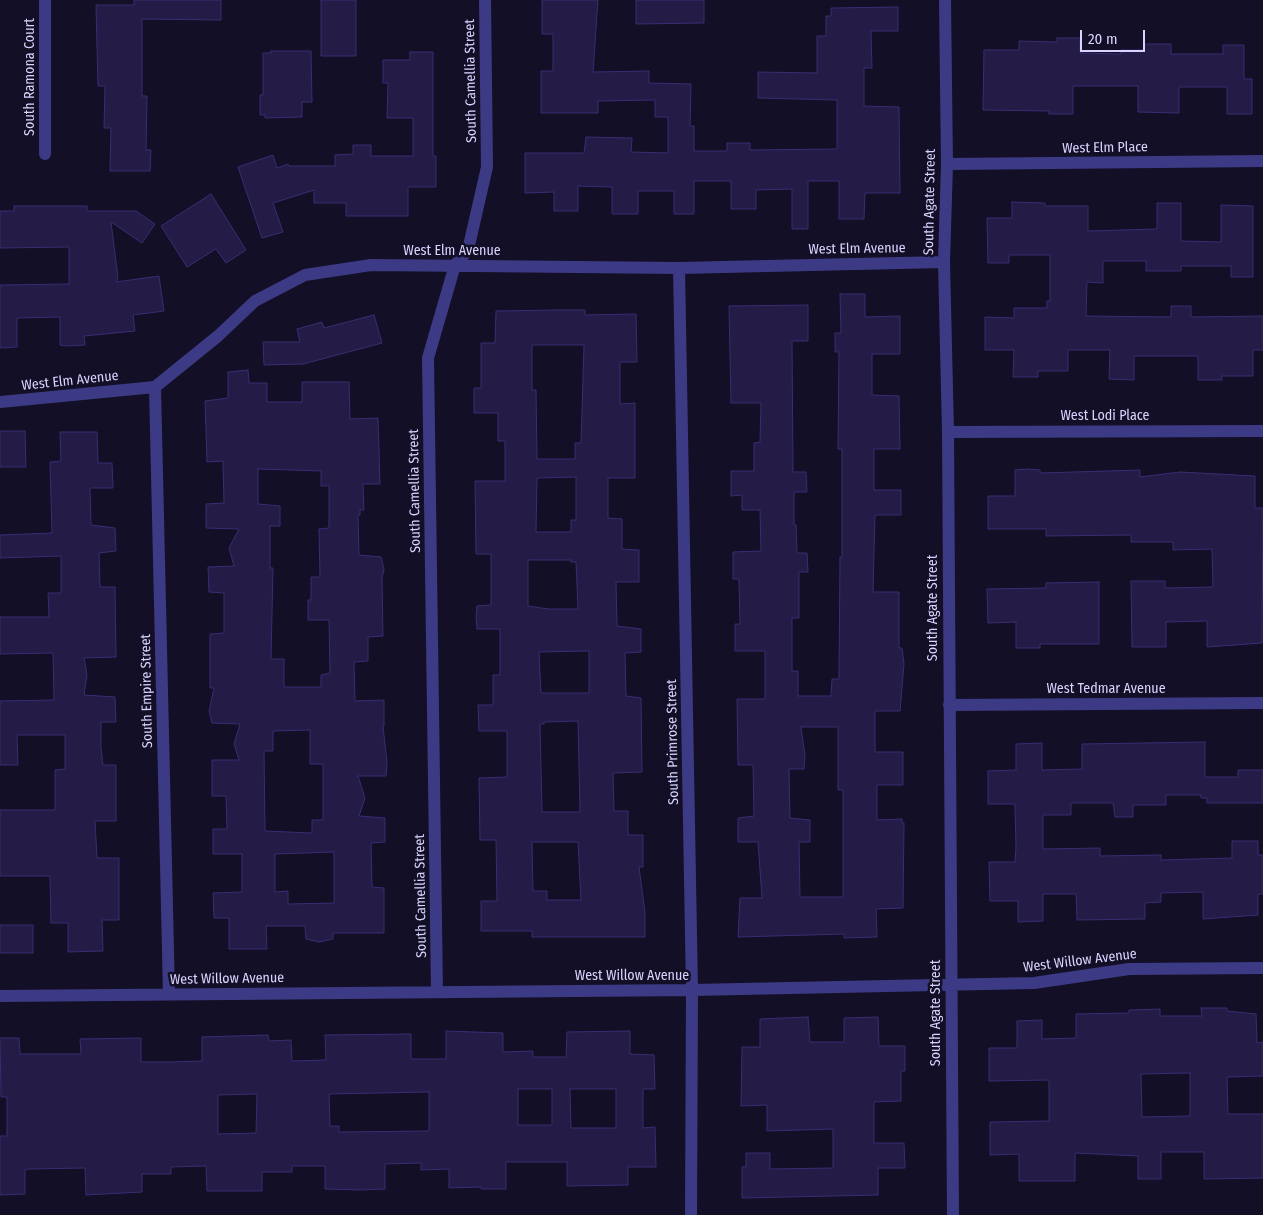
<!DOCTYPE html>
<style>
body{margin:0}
#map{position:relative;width:1263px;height:1215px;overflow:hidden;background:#130f26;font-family:"Fira Sans Condensed",sans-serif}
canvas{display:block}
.scale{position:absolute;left:1080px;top:30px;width:65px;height:22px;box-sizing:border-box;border:2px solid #d9d4ff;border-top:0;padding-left:6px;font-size:15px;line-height:18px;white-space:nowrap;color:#d9d4ff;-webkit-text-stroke:4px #130f26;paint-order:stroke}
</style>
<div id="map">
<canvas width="1263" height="1215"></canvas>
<div class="scale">20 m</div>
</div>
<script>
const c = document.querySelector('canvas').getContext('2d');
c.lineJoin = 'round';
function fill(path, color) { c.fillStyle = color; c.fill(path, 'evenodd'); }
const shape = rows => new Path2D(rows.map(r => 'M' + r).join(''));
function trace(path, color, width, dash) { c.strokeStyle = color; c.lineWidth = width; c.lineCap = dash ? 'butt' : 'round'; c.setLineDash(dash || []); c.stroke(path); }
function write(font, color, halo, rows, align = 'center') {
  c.font = font + ' "Fira Sans Condensed",sans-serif'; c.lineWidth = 5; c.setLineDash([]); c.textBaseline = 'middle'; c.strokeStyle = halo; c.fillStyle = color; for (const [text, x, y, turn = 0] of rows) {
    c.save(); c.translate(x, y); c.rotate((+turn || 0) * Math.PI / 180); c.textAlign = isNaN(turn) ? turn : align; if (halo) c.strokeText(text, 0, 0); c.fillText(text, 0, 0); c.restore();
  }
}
const building = shape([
 [134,0,221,0,221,20,142,19,142,96,147,96,146,150,151,150,150,171,110,171,111,128,104,128,105,86,98,86,96,5,134,5,134,0],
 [321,0,356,0,356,56,321,56,321,0],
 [542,0,598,0,593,72,649,71,649,83,691,84,690,126,694,126,694,151,727,151,727,143,750,143,750,150,837,149,837,100,758,98,758,72,817,73,817,36,826,36,826,16,831,16,831,8,898,7,898,31,871,31,872,68,864,68,864,106,899,107,900,193,865,193,864,219,839,219,839,181,808,181,808,229,792,229,792,189,756,190,756,209,731,209,731,181,694,181,694,214,674,214,674,191,638,191,638,214,612,214,612,187,578,186,578,211,554,211,554,192,525,193,525,153,584,153,586,137,632,138,631,152,668,153,668,117,655,117,655,100,598,101,598,113,541,113,541,71,553,71,553,34,542,34,542,0],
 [636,0,704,0,704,23,636,24,636,0],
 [1057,38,1080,38,1080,53,1121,54,1121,50,1144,50,1144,44,1171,44,1171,54,1223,54,1223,45,1244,45,1244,79,1252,79,1252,114,1227,114,1227,87,1179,87,1179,113,1138,112,1138,86,1073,86,1073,114,1049,114,1049,111,983,110,984,50,1019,50,1019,41,1057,42,1057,38],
 [271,51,311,51,312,102,302,102,302,117,265,118,265,115,260,115,260,95,263,95,263,53,271,53,271,51],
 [410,52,433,52,433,156,436,156,436,187,408,187,408,216,346,216,346,203,314,203,314,190,273,203,283,232,262,238,238,167,273,155,277,168,288,164,289,166,335,166,335,155,353,154,353,145,371,145,371,156,413,156,413,118,387,118,388,83,383,83,383,60,410,60,410,52],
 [211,194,246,250,226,263,216,249,187,267,161,226,211,194],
 [1012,202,1045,203,1045,206,1088,206,1088,231,1157,229,1157,203,1181,203,1181,241,1221,242,1221,205,1253,206,1253,277,1231,277,1231,266,1181,266,1181,271,1146,271,1146,261,1103,261,1103,283,1087,282,1086,316,1171,317,1171,306,1191,306,1191,317,1263,316,1263,350,1253,350,1253,376,1222,376,1222,380,1198,380,1198,356,1134,356,1134,380,1109,379,1110,350,1068,350,1068,371,1038,371,1038,377,1013,377,1014,350,985,350,985,317,1014,318,1014,308,1047,308,1047,301,1050,301,1050,255,1009,255,1009,263,988,263,987,218,1012,218,1012,202],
 [14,206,87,206,87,211,136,211,155,224,142,243,111,222,118,278,116,282,159,276,164,311,133,315,135,331,84,336,85,345,67,346,60,345,60,317,17,318,17,347,0,348,0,285,69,284,69,247,0,248,0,211,14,211,14,206],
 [840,294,865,294,865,317,900,316,900,354,872,354,872,395,899,396,900,449,874,449,874,490,901,490,901,515,875,515,873,592,899,592,899,648,902,648,904,664,900,711,875,711,875,752,903,752,903,785,877,785,877,820,902,819,902,823,904,823,903,908,876,909,877,937,844,938,844,934,738,937,740,898,762,898,758,842,738,842,738,818,754,816,753,765,738,765,737,699,765,699,765,651,735,651,735,624,740,624,739,579,733,579,733,552,761,551,760,510,742,510,742,495,731,496,731,471,754,471,754,443,760,442,761,403,731,403,729,306,808,305,808,341,792,341,793,472,806,472,807,492,794,492,794,525,796,525,797,553,807,553,808,572,799,572,799,618,792,618,792,671,798,671,798,696,831,696,832,679,839,679,840,557,842,557,842,449,838,449,839,352,835,352,835,333,841,333,840,294],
 [801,727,838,727,838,790,843,790,843,897,800,897,799,842,810,842,810,820,790,818,789,769,804,769,805,756,801,727],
 [558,310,585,310,585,315,636,314,637,362,620,362,620,404,635,403,635,478,608,478,608,518,622,519,622,549,639,550,639,582,616,582,617,626,641,629,641,652,625,653,626,696,641,698,642,772,613,773,614,811,628,811,628,835,643,835,643,867,639,867,645,913,645,937,532,937,532,931,481,931,481,901,497,901,496,840,480,840,479,778,507,777,507,731,479,731,478,705,493,705,493,675,500,675,500,629,477,629,476,617,477,606,491,605,491,554,476,554,475,481,505,481,505,441,498,441,498,413,474,413,474,388,481,388,481,343,495,343,496,311,558,310],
 [532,345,584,345,581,443,575,443,575,459,537,459,536,390,532,390,532,345],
 [576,477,576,520,571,520,571,532,536,532,537,478,576,477],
 [528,560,571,560,571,562,576,562,578,609,548,609,528,606,528,560],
 [589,651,589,693,541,693,539,652,589,651],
 [578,721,580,812,542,812,540,724,544,724,544,722,578,721],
 [532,842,578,842,581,900,547,900,547,891,533,891,532,842],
 [374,315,382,343,303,364,264,365,263,342,300,342,297,329,322,322,324,328,374,315],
 [248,370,249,383,267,383,267,402,302,402,302,382,349,382,350,419,378,418,380,484,363,484,364,510,360,510,360,515,358,515,359,555,381,557,384,569,382,578,383,636,368,637,368,661,354,662,355,701,384,700,384,726,383,726,387,763,386,776,358,776,365,798,359,816,385,818,385,842,371,843,372,887,384,888,384,933,333,933,333,939,319,942,306,939,305,926,266,926,267,949,229,949,229,918,214,918,213,893,242,892,242,854,213,854,213,829,227,829,226,796,212,796,212,760,239,760,234,744,240,724,212,723,209,711,214,688,210,688,210,634,224,633,224,593,209,592,208,567,234,566,229,548,239,529,206,528,206,504,224,503,223,461,207,462,205,401,228,398,228,372,248,370],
 [258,469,321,471,321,486,329,486,329,528,319,529,320,577,311,577,311,600,308,600,308,620,329,620,330,673,321,675,321,687,284,687,284,659,271,659,273,568,270,568,270,526,280,526,280,506,258,504,258,469],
 [310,730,310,764,323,764,323,820,312,820,312,833,265,831,264,751,273,751,273,731,310,730],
 [334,852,334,903,288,904,288,891,275,892,275,854,334,852],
 [0,431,25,431,26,467,0,467,0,431],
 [60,432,97,432,98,463,112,463,113,488,90,488,91,525,115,528,116,551,99,553,100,587,115,587,116,657,84,658,87,675,84,695,115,697,116,722,101,722,101,748,103,765,116,765,116,821,95,821,97,858,119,858,119,920,102,920,103,951,68,952,68,923,51,923,50,876,0,876,0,810,55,810,55,770,65,769,65,735,17,735,18,765,0,765,0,701,54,700,53,653,0,654,0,617,49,617,48,593,61,593,61,556,0,558,0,535,52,533,50,462,61,461,60,432],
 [1027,469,1040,470,1040,473,1140,470,1140,477,1180,472,1255,476,1255,508,1263,508,1262,643,1207,647,1207,621,1166,622,1166,647,1132,647,1131,581,1165,581,1165,588,1213,587,1212,549,1173,550,1173,542,1131,542,1131,535,1046,536,1046,529,988,529,988,496,1015,496,1015,470,1027,469],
 [1099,582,1099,644,1040,644,1040,648,1016,648,1016,622,988,623,987,589,1046,588,1046,583,1099,582],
 [1205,742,1205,777,1238,777,1238,770,1263,770,1263,803,1207,803,1207,798,1201,798,1201,795,1166,795,1166,805,1133,805,1133,817,1115,817,1113,803,1071,803,1071,815,1043,815,1043,849,1100,848,1100,856,1161,855,1161,860,1232,858,1232,841,1258,841,1258,855,1263,855,1263,894,1258,894,1258,915,1203,919,1203,892,1161,893,1161,902,1145,903,1145,919,1077,920,1076,894,1043,894,1043,921,1018,922,1018,901,990,901,989,862,1015,862,1016,847,1015,804,988,804,988,771,1016,770,1016,744,1042,743,1042,770,1082,769,1082,744,1205,742],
 [0,925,33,925,33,953,0,953,0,925],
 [1201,1008,1227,1008,1227,1011,1256,1014,1257,1043,1263,1042,1263,1076,1227,1077,1228,1114,1263,1114,1263,1178,1204,1179,1204,1152,1161,1152,1161,1179,1138,1179,1138,1156,1075,1153,1075,1181,1019,1181,1019,1154,990,1155,990,1122,1049,1121,1049,1080,989,1081,989,1048,1017,1048,1017,1021,1042,1020,1042,1039,1076,1038,1076,1014,1129,1013,1129,1010,1160,1009,1160,1016,1202,1016,1201,1008],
 [1190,1073,1190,1116,1142,1117,1141,1074,1190,1073],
 [808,1017,810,1042,844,1042,844,1018,878,1017,879,1046,905,1046,905,1071,901,1071,901,1101,874,1102,874,1143,904,1143,905,1168,878,1168,878,1195,742,1198,742,1167,746,1167,746,1153,770,1153,770,1169,833,1168,833,1129,767,1131,767,1105,741,1106,742,1047,760,1047,760,1019,808,1017],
 [446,1031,503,1033,503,1052,533,1051,533,1057,566,1057,567,1032,630,1031,630,1054,654,1055,655,1089,643,1089,643,1128,655,1127,656,1167,628,1167,628,1185,567,1186,567,1162,506,1162,506,1189,481,1189,481,1187,449,1188,449,1169,421,1170,421,1163,385,1164,385,1189,360,1190,325,1189,325,1166,292,1166,292,1172,262,1172,262,1191,207,1191,206,1166,171,1167,171,1174,142,1174,142,1192,86,1195,85,1168,29,1169,25,1170,25,1194,0,1195,0,1136,7,1136,7,1097,1,1097,0,1038,19,1038,20,1054,81,1054,80,1039,141,1038,141,1062,171,1062,202,1061,202,1037,268,1035,269,1041,291,1040,292,1061,326,1060,325,1035,411,1034,411,1059,446,1059,446,1031],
 [518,1089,552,1089,552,1125,518,1125,518,1089],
 [570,1089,616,1089,616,1128,571,1128,570,1089],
 [429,1092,429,1131,339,1132,339,1126,330,1126,329,1094,429,1092],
 [257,1094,256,1133,218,1134,218,1095,257,1094]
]);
fill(building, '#241b47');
trace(building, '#3b2d73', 1);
trace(shape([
 [45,0,45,154],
 [945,0,947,164,944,262,948,432,953,1215],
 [947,164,1263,161],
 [679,268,692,990,691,1215],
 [155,387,169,994],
 [0,402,155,387,218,336,255,301,305,275,371,265,679,268,944,262],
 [948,432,1263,431],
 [949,705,1263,703],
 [437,992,428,358,455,265,468,250,487,167,485,0],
 [0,996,692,990,1034,983,1129,969,1263,968]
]), '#3d3a85', 12);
write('14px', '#d9d4ff', '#130f26', [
 ["South Ramona Court",30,77,-90],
 ["South Camellia Street",471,81,-91],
 ["West Elm Place",1105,148,-1],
 ["South Agate Street",930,202,-89],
 ["West Elm Avenue",857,249,-1],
 ["West Elm Avenue",452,251],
 ["West Elm Avenue",70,381,-6],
 ["West Lodi Place",1105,416],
 ["South Camellia Street",415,491,-91],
 ["South Agate Street",933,608,-90],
 ["West Tedmar Avenue",1106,689],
 ["South Empire Street",147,691,-91],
 ["South Primrose Street",673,742,-91],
 ["South Camellia Street",421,896,-91],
 ["West Willow Avenue",1080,961,-7],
 ["West Willow Avenue",632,976],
 ["West Willow Avenue",227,979,-1],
 ["South Agate Street",936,1013,-90]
]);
</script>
